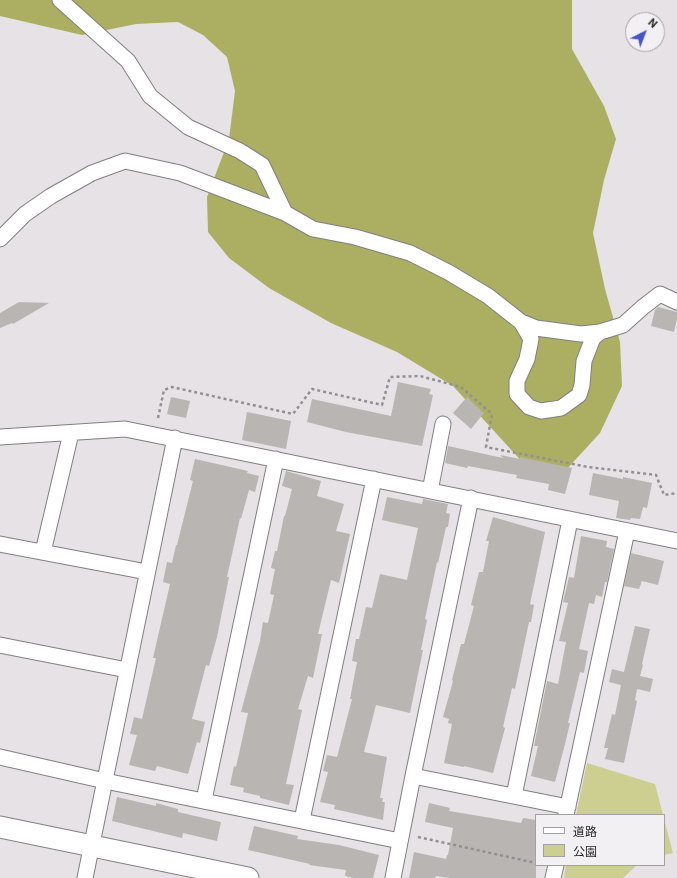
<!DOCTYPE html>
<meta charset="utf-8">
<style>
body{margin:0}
#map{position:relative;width:677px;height:878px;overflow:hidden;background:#e6e2e6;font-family:Roboto,"Noto Sans JP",sans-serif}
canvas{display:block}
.legend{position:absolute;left:535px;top:814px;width:130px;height:52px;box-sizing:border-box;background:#f3f0f3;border:1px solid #a2a0a2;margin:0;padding:5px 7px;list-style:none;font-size:12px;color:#292829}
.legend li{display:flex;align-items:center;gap:8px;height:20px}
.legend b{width:20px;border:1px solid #a2a0a2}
.north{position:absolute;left:625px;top:12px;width:40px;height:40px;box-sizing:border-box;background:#f3f0f3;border:1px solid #a2a0a2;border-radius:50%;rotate:42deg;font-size:11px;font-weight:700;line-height:16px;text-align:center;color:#292829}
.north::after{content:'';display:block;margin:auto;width:14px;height:18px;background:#4953c8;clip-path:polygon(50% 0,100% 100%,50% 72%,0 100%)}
</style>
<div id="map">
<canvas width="677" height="878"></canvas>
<ul class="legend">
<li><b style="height:5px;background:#fff"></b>道路</li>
<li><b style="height:11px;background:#cdcf91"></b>公園</li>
</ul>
<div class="north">N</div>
</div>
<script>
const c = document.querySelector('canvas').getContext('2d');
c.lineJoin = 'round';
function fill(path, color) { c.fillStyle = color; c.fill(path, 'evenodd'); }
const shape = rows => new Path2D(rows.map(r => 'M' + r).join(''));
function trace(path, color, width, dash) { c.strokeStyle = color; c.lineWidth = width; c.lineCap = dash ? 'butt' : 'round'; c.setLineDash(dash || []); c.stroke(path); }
fill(shape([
 [587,763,655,784,663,815,576,815],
 [664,819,673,853,664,855],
 [566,865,637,865,623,878,564,878]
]), '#cdcf91');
fill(shape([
 [0,0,572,0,572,49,604,106,616,139,604,180,593,233,605,289,620,342,622,386,600,433,565,471,525,465,453,386,397,352,331,323,269,288,229,258,208,232,207,197,229,139,235,91,227,57,203,35,178,22,136,24,82,35,0,16]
]), '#acaf62');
fill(shape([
 [19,302,49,303,13,324,12,323,0,328,0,313],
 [658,307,677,312,677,319,674,332,651,326,655,310],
 [398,382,431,389,429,394,433,395,422,446,346,432,307,422,312,399,391,416],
 [171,397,190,401,186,418,167,414],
 [467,397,484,413,471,429,453,413],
 [247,412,291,421,286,449,242,440],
 [448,446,503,458,500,455,520,459,520,457,572,468,565,494,548,490,549,484,516,478,517,475,468,466,467,468,445,463],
 [195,459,248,471,247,473,259,476,255,492,249,490,241,519,240,518,227,577,229,577,217,637,209,666,206,665,192,719,205,722,200,743,197,742,188,774,157,766,155,771,129,765,137,735,130,734,134,717,142,719,156,658,153,658,170,584,163,582,167,562,172,563,176,545,177,545,193,481,190,480],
 [286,471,321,481,317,496,344,504,336,531,350,534,339,583,331,580,318,634,322,634,313,678,308,676,298,709,302,710,286,784,294,785,289,805,260,798,260,796,243,792,244,788,230,785,234,766,236,767,248,713,241,712,260,641,263,622,268,623,274,595,270,594,275,569,271,568,275,551,277,551,284,516,285,516,292,489,282,486],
 [593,473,623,479,623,477,652,483,647,508,643,507,640,519,631,518,630,520,616,518,619,501,589,495],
 [387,497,422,504,423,499,448,504,446,513,450,514,448,527,446,527,438,563,437,562,425,619,427,620,421,650,423,650,410,713,376,705,364,752,387,757,380,798,383,798,382,802,385,802,383,820,334,809,335,805,320,802,328,772,323,771,327,755,337,757,352,699,350,699,357,662,352,661,356,639,359,639,366,607,372,608,380,574,407,580,418,528,382,520],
 [493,517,545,532,530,604,534,605,531,622,529,622,515,689,512,688,503,727,505,728,493,773,464,766,464,767,444,763,452,724,448,723,449,719,443,717,453,681,452,680,461,644,464,644,474,606,471,605,479,572,483,572,489,541,486,541],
 [581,536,607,541,606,547,614,549,607,582,605,582,602,597,596,595,594,604,589,603,579,649,588,651,584,673,580,672,568,723,570,723,565,744,555,782,531,776,538,746,534,746,547,681,558,684,566,642,559,641,568,603,563,602,569,577,574,578],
 [631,553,664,561,658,585,642,581,639,589,624,586],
 [635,626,650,629,642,664,643,665,640,676,653,679,650,692,637,689,635,700,637,701,624,763,605,759,608,748,604,748,612,714,615,715,621,685,609,682,612,669,624,672],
 [117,797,156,806,156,803,178,809,178,812,221,822,217,841,183,833,182,838,112,821],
 [429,803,450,808,449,811,521,823,523,818,536,820,536,878,450,878,436,876,435,878,409,878,414,852,446,859,447,855,448,855,453,828,425,822],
 [254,826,298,836,297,839,339,845,379,855,373,878,353,878,345,876,346,870,309,865,310,864,248,850]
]), '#b9b5b2');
const street = shape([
 [60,0,128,61,150,96,188,127,240,151,262,165,285,213],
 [0,239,25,214,51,196,92,173,125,161,180,173,285,213,313,229,355,237,410,253,448,272,488,296,521,322,531,339,527,359,517,381,517,394,529,407,541,411,561,408,579,395,582,385,584,361,593,338,600,332,623,325,643,307,660,294,677,302],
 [521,322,536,328,581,334,600,332],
 [0,437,125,429,677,541],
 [430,491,443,424],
 [0,544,147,572],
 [43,552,71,433],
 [0,645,127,670],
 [0,757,105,781,400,841],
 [413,776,568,807],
 [514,796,570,520],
 [204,800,276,459],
 [566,815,627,531],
 [302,820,374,479],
 [85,878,175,438],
 [393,878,413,776,471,498],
 [553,878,556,865]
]);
const secondary = shape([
 [0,827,248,878]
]);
trace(street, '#827f82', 17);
trace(secondary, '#827f82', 23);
trace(shape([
 [158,418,164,390,172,387,293,414,312,389,382,405,390,377,420,376,461,387,492,414,486,447,588,467,656,475,664,495,677,493],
 [418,837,536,863]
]), '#939093', 2.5, [3, 3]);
trace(street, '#fff', 15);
trace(secondary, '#fff', 21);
</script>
